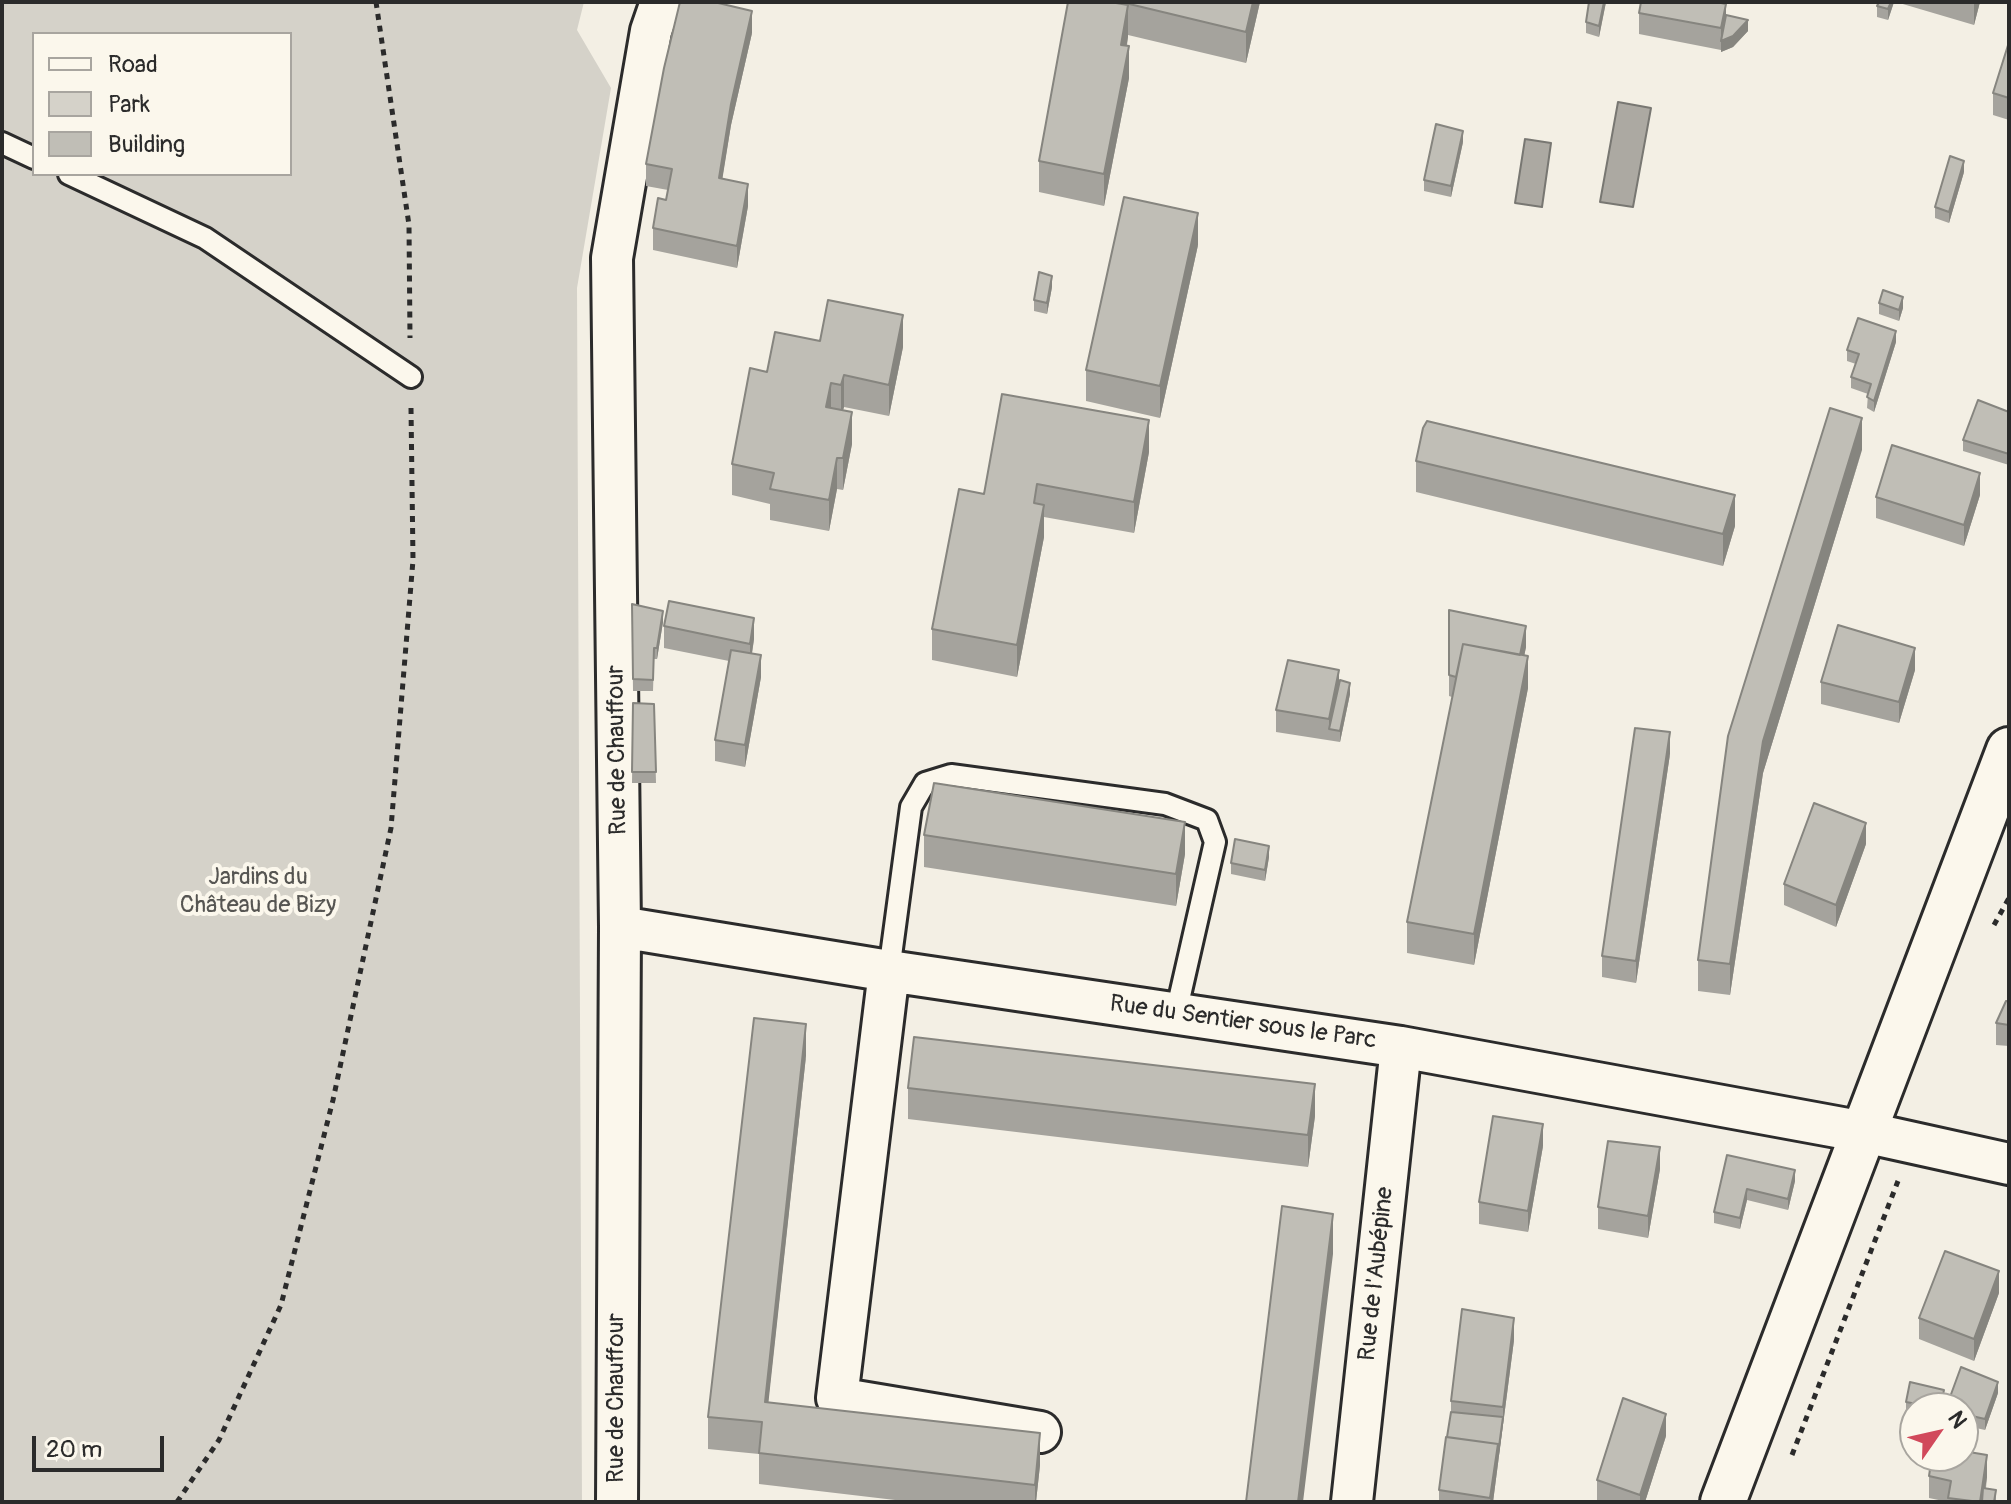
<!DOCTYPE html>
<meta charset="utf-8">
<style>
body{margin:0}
#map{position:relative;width:2011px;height:1504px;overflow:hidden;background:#f3efe4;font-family:Pangolin,sans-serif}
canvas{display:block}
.frame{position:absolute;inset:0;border:4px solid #2b2b2b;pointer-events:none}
.legend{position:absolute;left:32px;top:32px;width:260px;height:144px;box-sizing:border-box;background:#fbf7ec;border:2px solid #a8a59f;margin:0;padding:10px 14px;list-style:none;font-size:24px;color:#2b2b2b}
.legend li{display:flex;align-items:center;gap:16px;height:40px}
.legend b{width:40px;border:2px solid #a8a59f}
.north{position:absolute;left:1899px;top:1392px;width:80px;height:80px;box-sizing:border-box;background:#fbf7ec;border:2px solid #a8a59f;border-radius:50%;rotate:56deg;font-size:22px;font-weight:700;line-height:32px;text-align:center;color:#2b2b2b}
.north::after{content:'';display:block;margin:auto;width:28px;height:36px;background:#d1495b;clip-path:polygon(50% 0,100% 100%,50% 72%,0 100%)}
.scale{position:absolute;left:32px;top:1436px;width:132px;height:36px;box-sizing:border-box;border:4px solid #2b2b2b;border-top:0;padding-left:10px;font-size:24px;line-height:28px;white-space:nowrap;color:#2b2b2b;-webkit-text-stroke:6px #fbf7ec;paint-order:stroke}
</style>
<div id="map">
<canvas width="2011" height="1504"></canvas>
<div class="frame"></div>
<ul class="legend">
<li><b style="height:10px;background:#fbf7ec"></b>Road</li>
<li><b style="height:22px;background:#d5d2c9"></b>Park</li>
<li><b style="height:22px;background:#c0beb6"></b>Building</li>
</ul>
<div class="north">N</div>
<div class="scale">20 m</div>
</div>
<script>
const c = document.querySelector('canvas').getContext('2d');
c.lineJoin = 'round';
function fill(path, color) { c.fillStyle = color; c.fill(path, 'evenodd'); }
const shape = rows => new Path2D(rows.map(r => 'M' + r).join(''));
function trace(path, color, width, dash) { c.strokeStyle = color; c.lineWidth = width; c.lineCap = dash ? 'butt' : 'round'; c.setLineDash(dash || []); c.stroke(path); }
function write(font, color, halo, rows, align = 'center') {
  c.font = font + ' Pangolin,sans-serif'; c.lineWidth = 8; c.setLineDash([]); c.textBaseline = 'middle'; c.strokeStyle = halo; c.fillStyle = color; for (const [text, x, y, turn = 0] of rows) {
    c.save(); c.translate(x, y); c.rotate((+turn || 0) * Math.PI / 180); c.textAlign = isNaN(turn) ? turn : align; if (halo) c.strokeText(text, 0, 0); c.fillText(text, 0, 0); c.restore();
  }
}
fill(shape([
 [2,2,584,2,577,30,611,88,577,288,582,1502,2,1502],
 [34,34,290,34,290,174,34,174]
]), '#d5d2c9');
const water = shape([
 [1618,102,1651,108,1633,207,1600,202,1618,102],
 [1525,139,1551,143,1542,207,1515,203,1525,139]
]);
fill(water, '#aca9a2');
trace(water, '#787772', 2);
const lane = shape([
 [2,143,34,158],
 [69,174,205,238,411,377],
 [889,971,911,807,925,783,951,775,1165,804,1207,820,1215,842,1176,1013]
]);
const street = shape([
 [620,927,889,971,1401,1047,1864,1132,2009,1164],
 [889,971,837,1398,1040,1432],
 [617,1502,620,927,612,258,651,31,661,2],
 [1352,1502,1401,1047]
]);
const secondary = shape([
 [1723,1502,2009,750]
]);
trace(lane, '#2b2b2b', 26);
trace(street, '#2b2b2b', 46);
trace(secondary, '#2b2b2b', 50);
trace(shape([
 [376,2,409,225,410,338],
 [1994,925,2009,898],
 [1792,1455,1898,1181],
 [177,1502,219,1440,281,1305,333,1100,391,828,413,560,411,408]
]), '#2b2b2b', 5, [6, 6]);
trace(lane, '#fbf7ec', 20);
trace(street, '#fbf7ec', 40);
trace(secondary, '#fbf7ec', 44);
fill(shape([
 [1068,2,1260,2,1246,63,1128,35,1127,46,1129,78,1104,206,1039,192,1039,161],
 [1606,2,1599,37,1586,33,1586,22],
 [1894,2,1888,20,1877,17,1877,6],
 [1896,2,1980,2,1974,25],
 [1639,13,1726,15,1748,31,1733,47,1721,52,1721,50,1639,34],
 [752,33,731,125,722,179,748,206,737,268,653,250,653,228,666,200,668,190,646,186,646,164],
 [2009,42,2009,120,1993,115,1993,93],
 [1463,142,1451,197,1424,191,1424,180],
 [1964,172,1949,223,1935,218,1935,207],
 [1198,245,1160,418,1086,401,1086,370],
 [1052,287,1047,314,1034,311,1034,300],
 [1879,303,1903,308,1899,321,1879,314],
 [1896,342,1874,412,1867,408,1868,394,1851,388,1851,377,1856,364,1847,361,1847,350],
 [903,347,889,416,844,407,843,410,852,444,843,490,837,489,829,531,770,520,770,504,732,495,732,464,767,372],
 [2009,412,2009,465,1963,451,1963,440],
 [1862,450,1763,773,1730,995,1698,991,1698,960],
 [1149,452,1134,533,1044,517,1044,537,1017,677,932,660,932,629,984,494],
 [1416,461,1735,526,1723,566,1416,492],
 [1980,495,1964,546,1876,518,1876,497],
 [632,604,663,622,657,659,654,659,653,691,633,691],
 [1449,610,1526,647,1524,656,1528,688,1474,965,1407,953,1407,922,1452,697,1449,696],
 [664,626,754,639,752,654,761,677,745,767,715,761,715,740,729,661,664,648],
 [1915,670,1899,723,1821,704,1821,682],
 [1339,681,1350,694,1340,742,1276,732,1276,710],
 [633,703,654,704,656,783,632,783],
 [1670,754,1636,983,1602,977,1602,956],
 [924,835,1185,854,1176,906,924,867],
 [1866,844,1836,927,1784,905,1784,884],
 [1269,857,1265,881,1231,874,1231,863],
 [2009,1001,2009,1046,1996,1045,1996,1023],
 [806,1056,768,1402,1040,1465,1036,1502,912,1502,759,1484,759,1454,708,1449,708,1417],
 [908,1088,1315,1116,1308,1167,908,1119],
 [1543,1146,1528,1232,1479,1224,1479,1202],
 [1727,1155,1795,1181,1788,1210,1747,1200,1740,1229,1714,1223,1714,1212],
 [1660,1169,1648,1238,1598,1229,1598,1207],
 [1999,1293,1974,1361,1919,1339,1919,1318],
 [1514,1340,1493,1502,1439,1502,1439,1490,1451,1412,1451,1401],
 [1998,1393,1985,1430,1963,1425,1963,1408],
 [1944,1401,1942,1408,1915,1408,1915,1415,1906,1413,1906,1402],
 [1666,1436,1645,1502,1597,1502,1597,1480],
 [1929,1476,1987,1477,1986,1488,1996,1490,1996,1502,1948,1502,1929,1498]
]), '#a5a39d');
fill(shape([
 [1253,2,1260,2,1246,63,1246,32],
 [1604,2,1606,2,1599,37,1599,26],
 [1891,2,1894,2,1888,20,1888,9],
 [1974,2,1980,2,1974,25],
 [1726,4,1726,26,1748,20,1748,31,1733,47,1721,52,1721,28],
 [1128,5,1128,37,1121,77,1121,45],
 [752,11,752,33,731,125,719,200,719,178,731,104],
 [1129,46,1129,78,1104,206,1104,174],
 [1463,131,1463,142,1451,197,1451,186],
 [1964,161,1964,172,1949,223,1949,212],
 [748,184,748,206,737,268,737,246],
 [1198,213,1198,245,1160,418,1160,386],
 [1052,276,1052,287,1047,314,1047,303],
 [1903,297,1903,308,1899,321,1899,310],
 [903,315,903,347,889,416,889,385],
 [1896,331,1896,342,1874,412,1874,401],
 [844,375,844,407,841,417,841,385],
 [831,383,831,414,826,407],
 [852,412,852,444,843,490,843,458],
 [1862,418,1862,450,1763,773,1730,995,1730,964,1763,741],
 [1149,420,1149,452,1134,533,1134,502],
 [837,458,837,489,829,531,829,500],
 [1980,473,1980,495,1964,546,1964,525],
 [1735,495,1735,526,1723,566,1723,534],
 [1044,505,1044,537,1017,677,1017,645],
 [663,611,663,622,657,659,657,648],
 [754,618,754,639,750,665,750,644],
 [1526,626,1526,647,1518,687,1518,665],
 [1915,648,1915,670,1899,723,1899,702],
 [761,655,761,677,745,767,745,745],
 [1528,656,1528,688,1474,965,1474,934],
 [1339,670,1339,692,1329,729,1329,740,1329,719],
 [1350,683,1350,694,1340,742,1340,731],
 [1670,732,1670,754,1636,983,1636,961],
 [1185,822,1185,854,1176,906,1176,874],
 [1866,823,1866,844,1836,927,1836,905],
 [1269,846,1269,857,1265,881,1265,870],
 [806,1024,806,1056,765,1434,765,1402],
 [1315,1084,1315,1116,1308,1167,1308,1135],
 [1543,1124,1543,1146,1528,1232,1528,1211],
 [1660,1147,1660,1169,1648,1238,1648,1216],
 [1795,1170,1795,1181,1788,1210,1788,1199],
 [1747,1189,1747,1200,1740,1229,1740,1218],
 [1333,1214,1333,1254,1303,1502,1298,1502],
 [1999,1271,1999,1293,1974,1361,1974,1339],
 [1514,1318,1514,1340,1493,1502,1490,1502,1498,1444,1503,1417,1503,1407],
 [1998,1382,1998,1393,1985,1430,1985,1419],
 [1666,1414,1666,1436,1645,1502,1640,1502,1640,1495],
 [1040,1433,1040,1465,1036,1502,1035,1502,1035,1485],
 [1987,1455,1987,1477,1983,1502,1980,1502]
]), '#86857f');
const building = shape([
 [680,2,714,2,752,11,731,104,719,178,748,184,737,246,653,228,658,198,666,200,672,169,646,164,664,68,680,2],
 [1068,2,1110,2,1128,5,1121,45,1129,46,1104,174,1039,161,1068,2],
 [1121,2,1253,2,1246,32,1121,2],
 [1589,2,1604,2,1599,26,1586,22,1589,2],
 [1641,2,1716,2,1726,4,1721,28,1639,13,1641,2],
 [1879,2,1891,2,1888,9,1877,6,1879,2],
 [1726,15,1748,20,1733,36,1721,41,1726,15],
 [2009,42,2009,98,1993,93,2009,42],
 [1436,124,1463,131,1451,186,1424,180,1436,124],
 [1950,156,1964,161,1949,212,1935,207,1950,156],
 [1124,197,1198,213,1160,386,1086,370,1124,197],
 [1039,272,1052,276,1047,303,1034,300,1039,272],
 [1883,290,1903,297,1899,310,1879,303,1883,290],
 [828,300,903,315,889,385,844,375,841,385,831,383,826,407,852,412,843,458,837,458,829,500,770,489,774,473,732,464,750,368,767,372,775,332,820,341,828,300],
 [1858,318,1896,331,1874,401,1867,397,1871,384,1851,377,1859,354,1847,350,1858,318],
 [1002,394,1149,420,1134,502,1037,484,1034,503,1044,505,1017,645,932,629,959,489,984,494,1002,394],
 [1978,400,2009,412,2009,454,1963,440,1978,400],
 [1830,408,1862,418,1763,741,1730,964,1698,960,1728,736,1830,408],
 [1427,421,1735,495,1723,534,1416,461,1423,428,1427,421],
 [1892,445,1980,473,1964,525,1876,497,1892,445],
 [669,601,754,618,750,644,664,626,669,601],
 [632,604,663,611,657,648,654,648,653,680,633,679,632,604],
 [1449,610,1526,626,1520,655,1463,644,1456,677,1449,675,1449,610],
 [1838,625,1915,648,1899,702,1821,682,1838,625],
 [1463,644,1528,656,1474,934,1407,922,1463,644],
 [731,650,761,655,745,745,715,740,731,650],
 [1288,660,1339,670,1329,719,1276,710,1288,660],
 [1340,680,1350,683,1340,731,1329,729,1340,680],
 [633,703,654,704,656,772,632,772,633,703],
 [1635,728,1670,732,1636,961,1602,956,1635,728],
 [934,783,1185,822,1176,874,924,835,934,783],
 [1814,803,1866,823,1836,905,1784,884,1814,803],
 [1235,839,1269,846,1265,870,1231,863,1235,839],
 [2006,1001,2009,1001,2009,1025,1996,1023,2006,1001],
 [754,1018,806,1024,765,1402,1040,1433,1035,1485,759,1453,762,1422,708,1417,754,1018],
 [914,1037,1315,1084,1308,1135,908,1088,914,1037],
 [1493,1116,1543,1124,1528,1211,1479,1202,1493,1116],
 [1608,1141,1660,1147,1648,1216,1598,1207,1608,1141],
 [1727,1155,1795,1170,1788,1199,1747,1189,1740,1218,1714,1212,1727,1155],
 [1282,1206,1333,1214,1298,1502,1246,1502,1282,1206],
 [1945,1251,1999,1271,1974,1339,1919,1318,1945,1251],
 [1462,1309,1514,1318,1503,1407,1451,1401,1462,1309],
 [1961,1367,1998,1382,1985,1419,1963,1414,1963,1408,1946,1408,1961,1367],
 [1910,1382,1944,1390,1940,1408,1906,1402,1910,1382],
 [1623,1398,1666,1414,1640,1495,1597,1480,1623,1398],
 [1451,1412,1503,1417,1498,1454,1498,1444,1447,1437,1451,1412],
 [1446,1437,1498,1444,1490,1498,1439,1490,1446,1437],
 [1963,1451,1987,1455,1980,1502,1948,1498,1951,1481,1929,1476,1932,1456,1963,1456,1963,1451],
 [1983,1488,1996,1490,1994,1502,1982,1502,1983,1488]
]);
fill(building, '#c0beb6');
trace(building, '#86857f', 2);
write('24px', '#2b2b2b', '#fbf7ec', [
 ["Rue de Chauffour",618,750,-91],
 ["Rue du Sentier sous le Parc",1243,1023,8],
 ["Rue de l'Aubépine",1377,1274,-84],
 ["Rue de Chauffour",617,1398,-90]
]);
write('24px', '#565552', '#fbf7ec', [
 ["Jardins du",258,878],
 ["Château de Bizy",258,906]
]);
</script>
